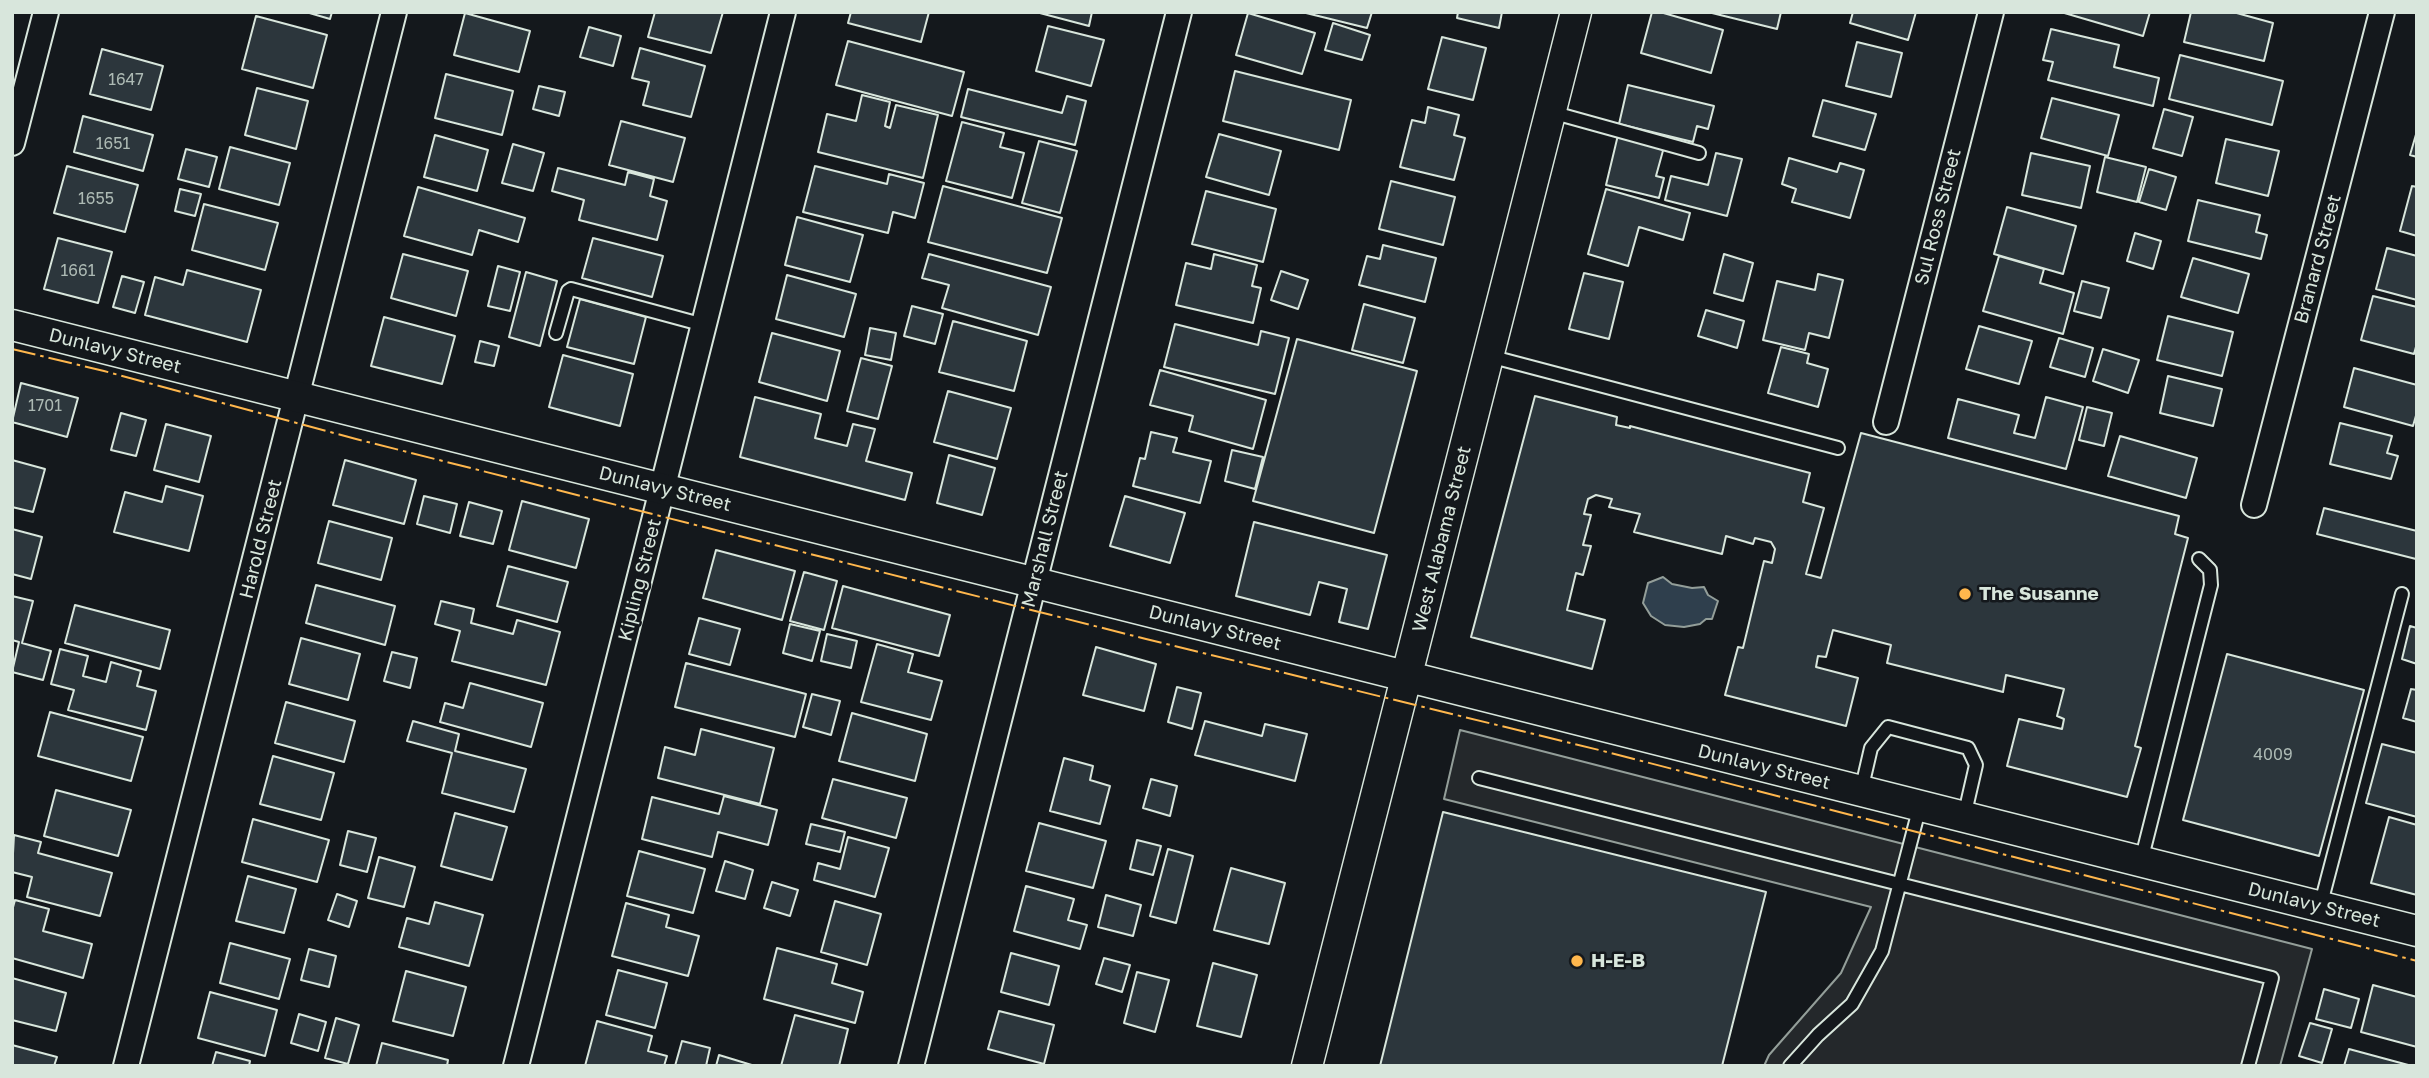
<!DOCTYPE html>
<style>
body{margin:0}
#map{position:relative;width:2429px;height:1078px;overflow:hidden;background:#14181c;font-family:"Golos Text",sans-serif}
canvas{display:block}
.frame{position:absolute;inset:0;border:14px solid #d8e6dc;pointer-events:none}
</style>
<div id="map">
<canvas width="2429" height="1078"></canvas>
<div class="frame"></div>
</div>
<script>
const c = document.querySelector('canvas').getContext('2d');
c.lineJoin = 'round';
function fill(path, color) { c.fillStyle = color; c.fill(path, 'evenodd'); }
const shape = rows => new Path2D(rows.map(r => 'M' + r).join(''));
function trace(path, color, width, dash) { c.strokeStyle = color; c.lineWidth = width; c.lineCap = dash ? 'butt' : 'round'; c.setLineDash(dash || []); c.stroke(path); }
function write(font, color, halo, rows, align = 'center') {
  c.font = font + ' "Golos Text",sans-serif'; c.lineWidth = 5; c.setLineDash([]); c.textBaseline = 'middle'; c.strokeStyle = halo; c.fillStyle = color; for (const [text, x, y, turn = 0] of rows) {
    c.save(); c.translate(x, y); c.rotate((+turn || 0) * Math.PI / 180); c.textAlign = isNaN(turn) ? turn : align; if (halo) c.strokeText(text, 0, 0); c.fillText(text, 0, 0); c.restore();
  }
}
const parking = shape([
 [1460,730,2312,949,2280,1066,1764,1066,1769,1055,1841,973,1871,907,1444,799,1460,730]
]);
fill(parking, '#24282b');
trace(parking, '#939e99', 2);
const water = shape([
 [1663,577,1672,584,1692,588,1704,587,1708,595,1718,601,1712,619,1706,619,1700,624,1684,627,1665,625,1651,616,1643,603,1648,583,1663,577]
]);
fill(water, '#2f3f4d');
trace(water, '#939e99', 2);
const building = shape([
 [306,12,332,12,330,19,306,12],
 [655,12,723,12,711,53,648,37,655,12],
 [851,12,929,12,921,42,848,23,851,12],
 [1036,12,1092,12,1089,26,1036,12],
 [1302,12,1372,12,1367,28,1302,12],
 [1458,12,1502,12,1499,28,1457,18,1458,12],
 [1652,12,1660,12,1723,30,1711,73,1641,53,1652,12],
 [1708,12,1781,12,1777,29,1708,12],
 [1853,12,1916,12,1908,40,1850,23,1853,12],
 [2061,12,2150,12,2143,36,2061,12],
 [2191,12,2233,12,2273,23,2264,61,2184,42,2191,12],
 [465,13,530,31,519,72,454,55,465,13],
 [1248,13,1315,33,1302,74,1236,55,1248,13],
 [256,16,327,35,313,88,242,69,256,16],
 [1333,23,1370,35,1362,60,1325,50,1333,23],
 [1048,26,1104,40,1091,86,1036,71,1048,26],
 [589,27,621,36,613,66,580,57,589,27],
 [2051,29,2119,45,2114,67,2159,78,2153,106,2048,80,2053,62,2043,60,2051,29],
 [1442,37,1486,48,1473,100,1428,89,1442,37],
 [848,41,964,72,952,116,836,85,848,41],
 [1857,42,1902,53,1891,97,1846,86,1857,42],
 [640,48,705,66,691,117,643,105,649,82,632,78,640,48],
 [102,49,163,66,151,110,90,94,102,49],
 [2180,55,2283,81,2272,125,2169,99,2180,55],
 [1235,71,1351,100,1339,150,1223,121,1235,71],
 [446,74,513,91,502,135,435,118,446,74],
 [1628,85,1714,106,1708,129,1697,126,1693,142,1619,124,1628,85],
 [539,86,565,92,559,116,533,109,539,86],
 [257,88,308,101,296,149,245,135,257,88],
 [968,89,1062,113,1067,96,1086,101,1075,145,961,117,968,89],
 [862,95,890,102,885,126,890,128,896,105,938,115,923,178,818,152,827,114,856,121,862,95],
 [2052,98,2119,115,2108,156,2041,138,2052,98],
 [1823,100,1876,114,1865,150,1813,136,1823,100],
 [1428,107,1459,115,1454,135,1465,138,1454,180,1400,167,1412,120,1425,123,1428,107],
 [2164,109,2193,117,2182,156,2153,148,2164,109],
 [83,116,153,135,143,171,74,152,83,116],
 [621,121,685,138,673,182,609,165,621,121],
 [962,122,1004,133,1000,147,1024,153,1012,198,946,181,962,122],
 [2417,131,2417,157,2410,155,2417,131],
 [1219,134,1281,151,1269,195,1206,177,1219,134],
 [435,135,488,150,477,191,424,177,435,135],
 [1618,135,1664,147,1656,176,1664,178,1659,198,1606,185,1618,135],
 [2226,139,2279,151,2268,196,2216,183,2226,139],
 [1039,141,1077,151,1060,213,1022,203,1039,141],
 [513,144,544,153,533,191,502,183,513,144],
 [230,147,290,163,279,205,219,189,230,147],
 [186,149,217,157,209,187,178,179,186,149],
 [1716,153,1742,159,1727,216,1665,200,1671,176,1708,185,1716,153],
 [2031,153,2090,166,2081,208,2022,195,2031,153],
 [2105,157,2146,167,2137,202,2097,192,2105,157],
 [1789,158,1837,172,1840,163,1864,170,1850,218,1792,202,1796,189,1782,184,1789,158],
 [67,166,138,185,125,232,54,213,67,166],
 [815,166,887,184,889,174,924,183,915,218,893,212,888,233,803,212,815,166],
 [558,168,625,185,628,172,654,179,650,196,667,201,657,240,579,220,584,200,552,191,558,168],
 [2149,169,2176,177,2166,210,2139,202,2149,169],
 [1391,181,1455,197,1443,245,1379,229,1391,181],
 [943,186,1062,218,1047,273,928,242,943,186],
 [2412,186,2417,187,2417,236,2400,231,2412,186],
 [418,187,525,218,518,242,479,230,472,255,404,236,418,187],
 [180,189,201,194,195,216,175,211,180,189],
 [1606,189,1690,213,1683,240,1639,227,1628,266,1588,254,1606,189],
 [1206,191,1276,209,1263,262,1192,244,1206,191],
 [2198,200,2260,215,2256,232,2267,235,2261,259,2188,241,2198,200],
 [204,204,278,223,265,270,192,250,204,204],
 [2007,207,2076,226,2063,274,1994,254,2007,207],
 [797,217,863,235,850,282,785,265,797,217],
 [2135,233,2161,241,2153,269,2127,261,2135,233],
 [58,238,112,252,98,303,44,289,58,238],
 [593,238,663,256,652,297,582,278,593,238],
 [1383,245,1436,258,1425,302,1359,285,1367,256,1380,259,1383,245],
 [2387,248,2417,256,2417,300,2376,289,2387,248],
 [403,254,468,271,456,316,391,298,403,254],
 [929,254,1051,287,1038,335,942,308,949,285,922,278,929,254],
 [1214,254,1257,265,1252,286,1261,288,1253,323,1176,305,1186,263,1211,269,1214,254],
 [1724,254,1753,263,1743,301,1714,293,1724,254],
 [1999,256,2044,269,2040,283,2074,293,2063,334,1983,311,1999,256],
 [2193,258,2249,274,2238,313,2181,297,2193,258],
 [498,266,520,272,510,311,488,306,498,266],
 [187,270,261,290,247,342,145,315,155,277,183,285,187,270],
 [1281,271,1308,280,1298,309,1271,300,1281,271],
 [526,272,557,281,540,346,509,337,526,272],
 [1584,273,1623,282,1609,339,1569,329,1584,273],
 [1818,274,1843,280,1829,338,1809,333,1805,350,1763,340,1777,281,1815,290,1818,274],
 [787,275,856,294,844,337,776,319,787,275],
 [122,276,144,282,135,313,113,307,122,276],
 [2082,281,2109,288,2101,318,2074,311,2082,281],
 [2373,296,2417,307,2417,343,2414,354,2361,340,2373,296],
 [580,299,646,317,634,364,567,347,580,299],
 [1364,304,1415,318,1403,363,1352,350,1364,304],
 [912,306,943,314,935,344,904,336,912,306],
 [1706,310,1744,321,1737,348,1698,336,1706,310],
 [2168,316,2233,332,2222,376,2157,360,2168,316],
 [384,317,455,336,442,384,371,366,384,317],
 [953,321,1027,341,1014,391,939,372,953,321],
 [1175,324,1258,345,1261,331,1289,338,1275,394,1164,367,1175,324],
 [1979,326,2032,341,2019,384,1966,369,1979,326],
 [870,328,896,333,891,360,865,355,870,328],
 [772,333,840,351,827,401,759,382,772,333],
 [2059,338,2093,348,2085,377,2050,367,2059,338],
 [1297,339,1417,371,1374,533,1253,501,1297,339],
 [480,341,499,346,494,366,475,362,480,341],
 [1781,347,1809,354,1807,363,1828,369,1818,407,1768,393,1781,347],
 [2103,349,2139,360,2128,393,2093,381,2103,349],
 [563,355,633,374,620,426,549,407,563,355],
 [861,358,892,366,878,419,847,411,861,358],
 [2354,368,2417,385,2417,412,2413,426,2344,407,2354,368],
 [1160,370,1266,400,1253,449,1189,431,1193,416,1150,405,1160,370],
 [2168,376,2222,389,2213,426,2160,413,2168,376],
 [21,383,78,398,67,437,12,422,21,383],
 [948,391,1011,408,997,459,934,442,948,391],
 [1535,396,1617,417,1616,425,1630,428,1630,426,1810,473,1803,502,1824,508,1806,574,1821,578,1861,433,2179,516,2175,534,2188,538,2135,746,2141,748,2127,797,2007,766,2019,719,2062,729,2064,719,2057,716,2064,689,2006,675,2003,692,1887,663,1891,645,1833,630,1826,657,1818,656,1816,667,1858,678,1846,726,1725,695,1738,647,1743,648,1764,561,1772,563,1775,549,1771,542,1755,538,1753,544,1726,536,1722,554,1634,532,1640,514,1609,507,1612,499,1596,495,1588,499,1584,514,1591,515,1583,545,1591,546,1583,575,1576,573,1567,610,1605,620,1592,669,1471,637,1535,396],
 [755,397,821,414,815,438,847,446,853,424,875,429,866,461,912,473,905,500,740,457,755,397],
 [2046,397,2083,407,2066,469,1948,438,1958,399,2019,415,2014,433,2035,438,2046,397],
 [2087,407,2112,413,2104,446,2079,440,2087,407],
 [121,413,146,420,136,456,111,450,121,413],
 [2340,423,2392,436,2387,453,2398,456,2391,479,2330,464,2340,423],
 [166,424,211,436,199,482,154,470,166,424],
 [1151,432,1177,438,1173,452,1211,461,1200,503,1133,486,1140,458,1145,459,1151,432],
 [2120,436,2197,458,2186,498,2108,476,2120,436],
 [1232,450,1263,457,1255,489,1225,481,1232,450],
 [949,455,995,468,982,515,937,503,949,455],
 [12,460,45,469,33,512,12,507,12,460],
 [345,460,416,480,404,524,333,505,345,460],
 [166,486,203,496,189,551,114,532,125,492,162,502,166,486],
 [424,496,457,504,450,533,417,524,424,496],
 [1125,496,1185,513,1170,563,1110,546,1125,496],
 [522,501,589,519,576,568,509,550,522,501],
 [469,502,502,511,493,544,460,536,469,502],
 [2324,508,2417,531,2416,559,2317,534,2324,508],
 [329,521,392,538,381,580,318,563,329,521],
 [1254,522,1387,555,1368,629,1339,622,1347,589,1319,582,1310,615,1236,596,1254,522],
 [12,529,42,537,31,579,12,574,12,529],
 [716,550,795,571,782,620,703,598,716,550],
 [508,566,568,582,557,622,497,606,508,566],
 [804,572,837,581,824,630,790,621,804,572],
 [316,585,395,606,385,645,306,623,316,585],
 [843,586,950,615,939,656,832,628,843,586],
 [12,596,33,601,22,643,51,651,43,680,12,672,19,642,12,640,12,596],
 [441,601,474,609,471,623,513,634,517,620,560,632,546,685,452,661,460,631,435,624,441,601],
 [75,605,170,630,160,669,65,643,75,605],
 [699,618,740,629,730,665,689,654,699,618],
 [790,624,820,631,812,661,783,653,790,624],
 [2410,626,2417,628,2417,664,2402,659,2410,626],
 [827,634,857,641,851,668,821,661,827,634],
 [301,638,360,654,348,700,289,684,301,638],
 [877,644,913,654,908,672,942,681,931,720,861,702,877,644],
 [1096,647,1156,664,1144,711,1083,695,1096,647],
 [60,649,88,656,83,676,106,682,111,662,141,671,137,686,156,691,146,730,68,710,74,690,51,684,60,649],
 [392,652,417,658,410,688,384,681,392,652],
 [2227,654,2364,690,2319,856,2183,820,2227,654],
 [686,663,806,694,795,737,675,707,686,663],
 [470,683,543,703,531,747,440,722,445,703,463,708,470,683],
 [1177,687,1201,693,1192,729,1168,722,1177,687],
 [2411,689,2417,690,2417,722,2403,718,2411,689],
 [812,694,840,701,831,735,803,727,812,694],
 [286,702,355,721,344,762,275,743,286,702],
 [50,712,143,737,131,781,38,756,50,712],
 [852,713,927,734,915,781,839,761,852,713],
 [413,721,459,734,455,751,526,769,514,812,442,793,452,753,407,741,413,721],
 [1205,721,1262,736,1265,724,1307,734,1295,781,1195,755,1205,721],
 [701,729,774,748,760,804,658,778,665,747,695,755,701,729],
 [2382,744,2417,753,2417,817,2366,803,2382,744],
 [273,756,334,773,321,820,260,804,273,756],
 [1064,758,1093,766,1090,780,1110,786,1100,824,1050,811,1064,758],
 [833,779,907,798,896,838,822,818,833,779],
 [1151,779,1177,786,1170,816,1143,808,1151,779],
 [56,790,131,810,118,856,44,836,56,790],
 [724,796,777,810,768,845,718,832,712,857,642,839,652,797,719,814,724,796],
 [1443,812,1766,892,1722,1066,1380,1066,1443,812],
 [455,813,507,827,492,880,441,866,455,813],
 [2389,817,2417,825,2417,895,2371,883,2389,817],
 [253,819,329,840,317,882,242,862,253,819],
 [1039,823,1106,841,1093,888,1026,871,1039,823],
 [811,824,845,832,840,852,806,844,811,824],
 [348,831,376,838,367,872,340,865,348,831],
 [14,835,41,842,38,853,112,873,100,916,27,897,32,877,12,872,14,835],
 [848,837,889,848,875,897,814,880,818,863,840,869,848,837],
 [1137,840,1161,846,1153,875,1130,869,1137,840],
 [1168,849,1193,856,1176,923,1150,916,1168,849],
 [639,851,705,869,693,913,627,896,639,851],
 [379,857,415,867,404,907,368,898,379,857],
 [725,861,753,870,745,899,716,891,725,861],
 [1231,868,1285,883,1269,944,1214,930,1231,868],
 [248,876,296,889,284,933,236,921,248,876],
 [772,882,798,890,790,916,764,908,772,882],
 [1026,886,1074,899,1068,920,1087,925,1080,949,1014,931,1026,886],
 [337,894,357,901,349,927,328,920,337,894],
 [1106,895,1141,905,1133,936,1098,927,1106,895],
 [15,900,49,909,43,931,92,944,83,978,12,958,12,911,15,900],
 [835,901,881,914,867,965,821,952,835,901],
 [435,902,483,915,469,966,399,947,407,918,429,924,435,902],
 [626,903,669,915,666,927,699,936,688,976,612,956,626,903],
 [230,943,290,959,279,999,220,983,230,943],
 [777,948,837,964,832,983,863,992,855,1023,764,999,777,948],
 [309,949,336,956,329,987,301,980,309,949],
 [1011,953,1059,966,1049,1005,1001,992,1011,953],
 [1104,958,1130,965,1122,992,1096,984,1104,958],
 [1213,963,1257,975,1241,1037,1197,1026,1213,963],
 [618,970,667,983,655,1028,606,1015,618,970],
 [406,971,466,987,453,1036,393,1021,406,971],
 [1137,972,1169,980,1155,1032,1124,1023,1137,972],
 [12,978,66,993,56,1031,12,1020,12,978],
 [2373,985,2417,997,2417,1047,2361,1032,2373,985],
 [2324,989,2359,999,2351,1028,2316,1019,2324,989],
 [210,992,277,1010,265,1056,198,1038,210,992],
 [999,1011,1054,1025,1044,1064,988,1049,999,1011],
 [299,1014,326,1022,318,1051,291,1043,299,1014],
 [795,1015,848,1029,839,1066,781,1066,795,1015],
 [336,1018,359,1025,348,1064,325,1058,336,1018],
 [597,1021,652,1036,648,1051,667,1056,664,1066,585,1066,597,1021],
 [2310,1023,2332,1029,2322,1063,2299,1056,2310,1023],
 [682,1041,710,1048,706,1066,675,1066,682,1041],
 [382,1043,448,1060,447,1066,376,1066,382,1043],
 [12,1045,57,1057,54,1066,12,1066,12,1045],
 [2349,1049,2412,1066,2344,1066,2349,1049],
 [216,1052,250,1061,249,1066,212,1066,216,1052],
 [719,1055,755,1066,716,1066,719,1055]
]);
fill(building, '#2c363c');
trace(building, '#d8e6dc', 2);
const service = shape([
 [1551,112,1699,153],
 [556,333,568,291,571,289,704,325],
 [1489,356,1838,448],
 [1479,778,2272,978,2248,1066],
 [1861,791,1871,748,1888,727,1968,748,1976,765,1964,817],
 [2141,861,2211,585,2210,570,2199,559],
 [2320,907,2402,594],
 [1790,1066,1818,1035,1852,1004,1882,951,1920,806]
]);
const minor = shape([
 [12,143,46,12],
 [1886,422,1991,12],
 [2254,505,2382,12],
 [126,1066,394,12],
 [516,1066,783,12],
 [911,1066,1179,12]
]);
const tertiary = shape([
 [12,325,2417,931],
 [1307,1066,1576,12]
]);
trace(service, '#d8e6dc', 16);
trace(minor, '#d8e6dc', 28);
trace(tertiary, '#d8e6dc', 33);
trace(service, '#14181c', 12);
trace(minor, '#14181c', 24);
trace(tertiary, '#14181c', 30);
trace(shape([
 [12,349,104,371,356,439,1146,639,1599,750,2417,961]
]), '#ffb74d', 2, [24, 5, 3.5, 5]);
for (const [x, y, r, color] of [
 [1965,594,7,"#ffb74d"],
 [1577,961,7,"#ffb74d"]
]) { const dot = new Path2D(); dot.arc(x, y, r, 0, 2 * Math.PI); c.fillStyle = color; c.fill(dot); trace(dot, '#14181c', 2.5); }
write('16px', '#adbab4', null, [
 ["1647",126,80],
 ["1651",113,144],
 ["1655",96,199],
 ["1661",78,271],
 ["1701",45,406],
 ["4009",2273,755]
]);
write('19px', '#d8e6dc', '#14181c', [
 ["Sul Ross Street",1938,217,-76],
 ["Branard Street",2318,259,-75],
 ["Dunlavy Street",115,351,14],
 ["Dunlavy Street",665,489,14],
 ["Harold Street",261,539,-76],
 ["Marshall Street",1045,539,-76],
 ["West Alabama Street",1442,539,-76],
 ["Kipling Street",640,580,-76],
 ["Dunlavy Street",1215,628,14],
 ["Dunlavy Street",1764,767,14],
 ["Dunlavy Street",2314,905,14]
]);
write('bold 19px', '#d8e6dc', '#14181c', [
 ["The Susanne",1979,594],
 ["H-E-B",1591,961]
], 'left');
</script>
